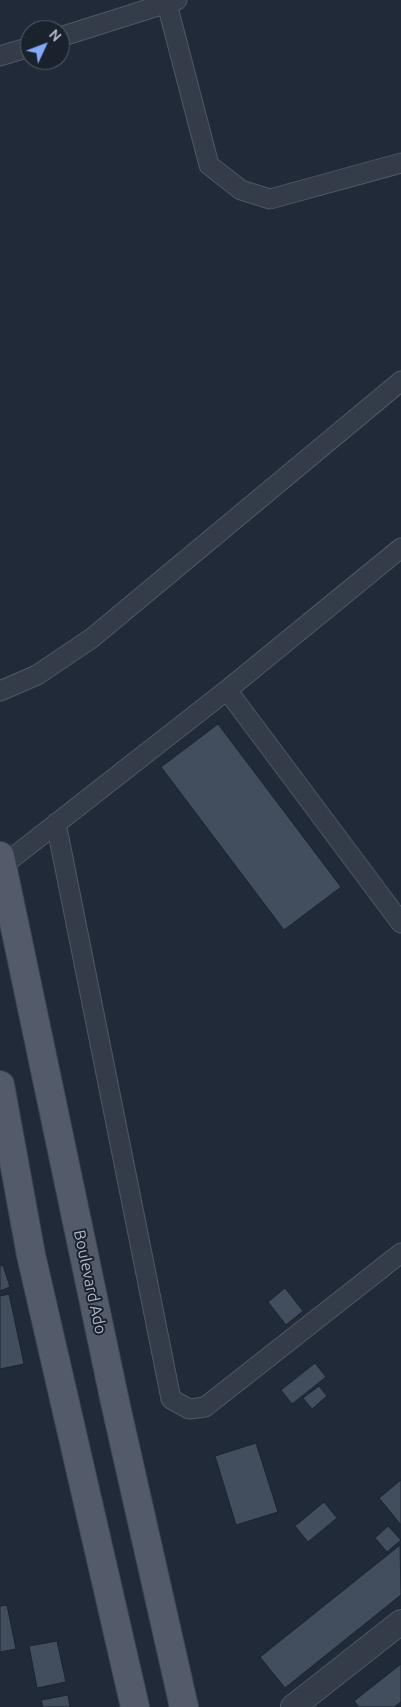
<!DOCTYPE html>
<style>
body{margin:0}
#map{position:relative;width:401px;height:1707px;overflow:hidden;background:#212a39;font-family:Ubuntu,sans-serif}
canvas{display:block}
.north{position:absolute;left:20px;top:20px;width:50px;height:50px;box-sizing:border-box;background:#1a222e;border:1px solid #565e6b;border-radius:50%;rotate:47deg;font-size:14px;font-weight:700;line-height:20px;text-align:center;color:#b0b7c6}
.north::after{content:'';display:block;margin:auto;width:18px;height:22px;background:#84aaf7;clip-path:polygon(50% 0,100% 100%,50% 72%,0 100%)}
</style>
<div id="map">
<canvas width="401" height="1707"></canvas>
<div class="north">N</div>
</div>
<script>
const c = document.querySelector('canvas').getContext('2d');
c.lineJoin = 'round';
function fill(path, color) { c.fillStyle = color; c.fill(path, 'evenodd'); }
const shape = rows => new Path2D(rows.map(r => 'M' + r).join(''));
function trace(path, color, width, dash) { c.strokeStyle = color; c.lineWidth = width; c.lineCap = dash ? 'butt' : 'round'; c.setLineDash(dash || []); c.stroke(path); }
function write(font, color, halo, rows, align = 'center') {
  c.font = font + ' Ubuntu,sans-serif'; c.lineWidth = 4; c.setLineDash([]); c.textBaseline = 'middle'; c.strokeStyle = halo; c.fillStyle = color; for (const [text, x, y, turn = 0] of rows) {
    c.save(); c.translate(x, y); c.rotate((+turn || 0) * Math.PI / 180); c.textAlign = isNaN(turn) ? turn : align; if (halo) c.strokeText(text, 0, 0); c.fillText(text, 0, 0); c.restore();
  }
}
const building = shape([
 [218,724,341,887,284,930,161,767,218,724],
 [3,1265,10,1287,0,1291,0,1266,3,1265],
 [285,1288,303,1311,286,1325,268,1302,285,1288],
 [9,1294,24,1364,0,1369,0,1296,9,1294],
 [315,1363,326,1377,292,1404,281,1390,315,1363],
 [319,1386,327,1396,312,1409,303,1398,319,1386],
 [256,1443,278,1512,236,1525,215,1456,256,1443],
 [401,1480,401,1525,379,1498,401,1480],
 [324,1502,337,1518,308,1542,295,1526,324,1502],
 [388,1526,401,1540,387,1552,375,1538,388,1526],
 [400,1545,401,1595,285,1688,260,1657,400,1545],
 [7,1605,16,1649,0,1652,0,1606,7,1605],
 [57,1641,66,1682,37,1688,29,1646,57,1641],
 [401,1664,401,1702,394,1707,359,1707,354,1701,401,1664],
 [68,1695,70,1707,43,1707,41,1700,68,1695]
]);
fill(building, '#424d5e');
trace(building, '#1c2430', 1);
const minor = shape([
 [166,0,209,165,241,190,270,199,401,163],
 [60,37,177,0],
 [0,56,30,47],
 [227,690,401,923],
 [0,691,37,675,92,638,401,381],
 [56,823,171,1399,189,1409,205,1407,401,1253],
 [2,866,227,690,401,548]
]);
const tertiary = shape([
 [293,1707,401,1622]
]);
const primary = shape([
 [0,856,115,1402,184,1707],
 [0,1085,31,1255,135,1707]
]);
trace(minor, '#505764', 21);
trace(tertiary, '#505764', 26);
trace(primary, '#3e4653', 30);
trace(minor, '#353c49', 19);
trace(tertiary, '#353c49', 24);
trace(primary, '#535b6a', 28);
write('16px', '#b0b7c6', '#1a222e', [
 ["Boulevard Ado",90,1282,78]
]);
</script>
